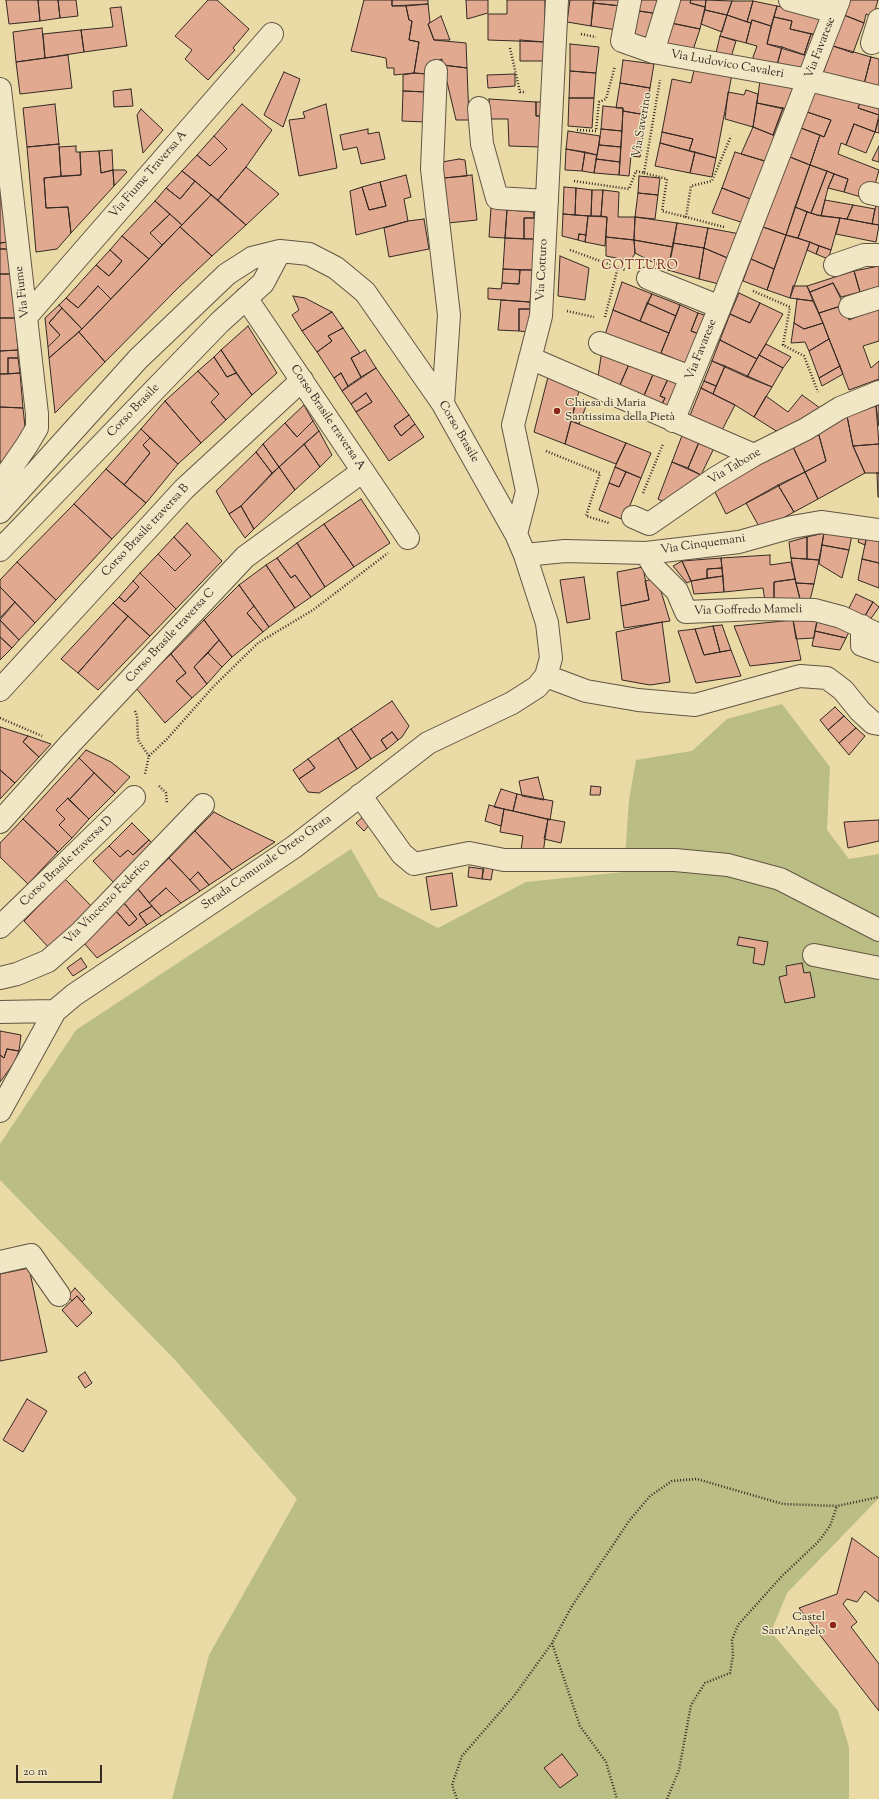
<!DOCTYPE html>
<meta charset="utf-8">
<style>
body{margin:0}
#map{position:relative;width:879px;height:1799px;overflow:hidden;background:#e9daa6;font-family:"Sorts Mill Goudy",serif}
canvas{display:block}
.scale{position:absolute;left:16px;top:1765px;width:86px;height:18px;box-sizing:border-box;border:2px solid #352923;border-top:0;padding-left:5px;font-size:12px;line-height:14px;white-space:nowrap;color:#352923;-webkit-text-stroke:3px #f1e7c5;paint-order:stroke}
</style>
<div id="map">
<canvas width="879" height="1799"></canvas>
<div class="scale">20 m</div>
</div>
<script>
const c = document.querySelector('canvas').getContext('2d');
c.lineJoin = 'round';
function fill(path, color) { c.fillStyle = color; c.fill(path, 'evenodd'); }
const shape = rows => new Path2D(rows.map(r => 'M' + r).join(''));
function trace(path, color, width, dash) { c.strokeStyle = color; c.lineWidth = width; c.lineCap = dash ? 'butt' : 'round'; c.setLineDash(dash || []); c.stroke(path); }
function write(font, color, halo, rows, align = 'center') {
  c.font = font + ' "Sorts Mill Goudy",serif'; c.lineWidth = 3; c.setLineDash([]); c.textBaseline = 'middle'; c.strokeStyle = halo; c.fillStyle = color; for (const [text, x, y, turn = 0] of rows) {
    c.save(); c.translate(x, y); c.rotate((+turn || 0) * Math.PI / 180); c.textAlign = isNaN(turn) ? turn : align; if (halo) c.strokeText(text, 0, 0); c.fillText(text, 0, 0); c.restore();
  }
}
fill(shape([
 [782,704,830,767,827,830,849,859,879,854,879,1498,787,1593,771,1632,838,1711,849,1747,849,1799,172,1799,209,1655,297,1499,175,1360,0,1180,0,1144,76,1030,351,849,379,897,438,928,526,882,624,872,629,800,636,760,692,751,727,719]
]), '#babe84');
const building = shape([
 [6,0,38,0,40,21,9,24,6,0],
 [38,0,58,0,60,18,40,21,38,0],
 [58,0,76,0,78,16,60,18,58,0],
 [208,0,217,0,249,29,233,48,235,50,208,80,185,59,192,50,175,36,208,0],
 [364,0,392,0,392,6,406,6,409,20,412,21,409,40,419,42,414,73,394,75,394,68,387,68,386,58,351,51,364,0],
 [392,0,428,0,428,4,392,6,392,0],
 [466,0,488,0,488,13,467,19,466,0],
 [507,0,545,0,545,42,488,40,488,14,507,14,507,0],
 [570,0,594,0,591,26,567,22,570,0],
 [594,0,622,0,621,6,593,3,594,0],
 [641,0,663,0,659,14,639,11,641,0],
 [678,0,691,0,690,3,705,7,700,29,671,23,678,0],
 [691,0,706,0,705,7,690,3,691,0],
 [706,0,732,1,727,15,705,10,706,0],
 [850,0,878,0,873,17,866,14,864,23,844,15,850,0],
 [732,1,753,1,747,22,727,15,732,1],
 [753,1,777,6,771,26,752,20,751,23,747,22,753,1],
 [593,3,621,6,617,30,591,26,593,3],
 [428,4,430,22,428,24,434,40,466,43,467,68,443,65,442,59,427,64,427,74,414,73,419,42,409,40,412,21,409,20,406,6,428,4],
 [777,6,824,16,817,35,790,29,792,21,774,17,777,6],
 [121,7,127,46,84,52,81,30,113,27,110,8,121,7],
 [705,10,727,15,722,32,701,24,705,10],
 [639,11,659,14,652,39,633,34,639,11],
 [727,15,751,23,746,43,720,36,727,15],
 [844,15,864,23,853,53,833,46,844,15],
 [441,16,450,40,434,40,428,24,441,16],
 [774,17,792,21,790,29,811,34,804,55,767,44,774,17],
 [752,20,771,26,767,44,782,47,777,65,752,60,757,46,746,43,752,20],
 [671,23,700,29,692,53,664,47,671,23],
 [42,28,45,58,16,62,13,32,42,28],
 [81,30,84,52,45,58,43,34,81,30],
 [811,34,817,35,808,56,804,55,811,34],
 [720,36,736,41,731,57,716,53,720,36],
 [520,40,545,42,544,61,520,61,520,40],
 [570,44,599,47,596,73,570,71,570,44],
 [833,46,871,57,864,84,822,76,833,46],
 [782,47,808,56,803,71,777,65,782,47],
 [68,55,72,88,20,94,16,62,68,55],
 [871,57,879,59,879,87,864,84,871,57],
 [623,60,654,64,650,88,620,83,623,60],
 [443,65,467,68,469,120,456,120,443,65],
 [695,66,732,74,716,158,689,151,693,139,662,132,672,79,691,83,695,66],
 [570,71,596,73,594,98,569,98,570,71],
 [284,72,300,79,283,127,264,115,284,72],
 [414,73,427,74,427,92,403,91,403,75,414,73],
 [515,74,515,86,488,88,487,75,515,74],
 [760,80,797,87,788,110,757,103,760,80],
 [620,83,650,88,646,115,623,111,623,108,616,108,620,83],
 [131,89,133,106,114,107,113,91,131,89],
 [746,90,758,94,753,127,725,119,728,92,744,95,746,90],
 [815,90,860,103,858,108,879,115,875,132,854,124,846,145,841,143,838,154,879,170,874,188,861,197,844,192,848,179,810,165,820,135,824,137,831,120,807,112,815,90],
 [403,91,427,92,426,122,402,121,403,91],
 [569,98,594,98,592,128,568,126,569,98],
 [489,99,536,102,536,116,543,116,541,147,509,146,508,119,491,119,489,99],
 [536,102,544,102,543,116,536,116,536,102],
 [757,103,783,108,773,135,753,127,757,103],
 [860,103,879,107,879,115,858,108,860,103],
 [55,104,59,144,27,147,23,108,55,104],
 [242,104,272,130,246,167,218,200,182,171,197,155,210,166,227,149,214,136,242,104],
 [326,104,337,168,299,176,289,120,305,118,303,112,326,104],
 [603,106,623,108,622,131,601,129,603,106],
 [783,108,788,110,778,137,773,135,783,108],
 [141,109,163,130,143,153,137,115,141,109],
 [623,111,646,115,640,157,631,156,629,176,619,175,623,111],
 [807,112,831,120,824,137,801,128,807,112],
 [879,119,879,133,875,132,879,119],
 [854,124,875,132,866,153,846,145,854,124],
 [753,127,778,137,768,162,741,154,753,127],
 [801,128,820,135,810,165,790,157,801,128],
 [368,129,368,134,379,132,385,159,361,164,357,147,343,150,340,135,368,129],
 [601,129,622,131,621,147,599,145,601,129],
 [568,131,600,136,597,155,566,149,568,131],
 [662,132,693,139,689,151,660,143,662,132],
 [214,136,227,149,210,166,197,155,214,136],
 [660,143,695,152,690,173,655,166,660,143],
 [59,144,61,176,44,178,46,208,68,207,71,233,57,249,36,252,27,147,59,144],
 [599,145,621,147,620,162,596,159,599,145],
 [76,146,76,152,80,152,81,175,61,176,59,147,76,146],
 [879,146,879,162,872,160,879,146],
 [566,149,585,152,582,171,565,170,566,149],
 [112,150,113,170,101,173,99,151,112,150],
 [99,151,101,173,113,170,114,186,71,233,68,207,46,208,44,178,81,175,80,152,99,151],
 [585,152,597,155,594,173,582,171,585,152],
 [695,152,716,158,712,177,690,173,695,152],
 [735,152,768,162,753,200,722,188,735,152],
 [790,157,810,165,786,235,763,227,790,157],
 [459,159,465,160,467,176,444,178,442,162,459,159],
 [596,159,620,162,619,175,594,173,596,159],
 [810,165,827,171,811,213,795,207,810,165],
 [246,167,279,194,246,225,218,200,246,167],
 [113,170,125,170,127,172,114,186,113,170],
 [182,171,195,181,180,199,166,188,182,171],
 [827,171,834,174,828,188,821,216,817,215,811,213,827,171],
 [834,174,848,179,844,192,828,188,834,174],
 [406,175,411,197,404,199,408,221,356,235,350,191,362,187,369,210,386,206,380,182,406,175],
 [472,175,477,220,448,223,444,178,472,175],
 [639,176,660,178,658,195,638,193,639,176],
 [0,181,8,242,0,243,0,181],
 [195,181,211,195,182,225,155,201,166,188,180,199,195,181],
 [380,182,386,206,369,210,362,187,380,182],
 [564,187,576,188,575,215,563,214,564,187],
 [576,188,592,190,591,216,575,215,576,188],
 [722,188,753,200,744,223,712,213,722,188],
 [592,190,603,190,601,216,591,216,592,190],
 [603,190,619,192,618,217,635,217,634,240,606,237,607,217,601,216,603,190],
 [638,193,658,195,655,219,635,217,638,193],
 [211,195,246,225,212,256,180,227,211,195],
 [825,200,853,205,847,219,821,216,825,200],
 [877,200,879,201,879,225,872,224,877,200],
 [155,201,170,214,150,233,162,245,149,259,122,236,155,201],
 [853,205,875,209,872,224,847,219,853,205],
 [795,207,807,212,798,238,786,235,795,207],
 [491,208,507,210,505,238,489,237,491,208],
 [507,210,534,212,534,218,524,218,524,239,505,238,507,210],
 [534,212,537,212,535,239,524,239,524,218,534,218,534,212],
 [807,212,817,215,840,218,831,250,798,238,807,212],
 [170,214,182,225,162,245,150,233,170,214],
 [563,214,588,216,586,235,579,234,578,240,562,236,563,214],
 [588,216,607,217,605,246,585,242,588,216],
 [635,217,677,223,673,247,634,240,635,217],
 [840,218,879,225,876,242,836,234,840,218],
 [424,219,429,249,389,257,384,228,408,221,424,219],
 [677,223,708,228,704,248,673,243,677,223],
 [180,227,212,256,178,288,105,362,79,332,180,227],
 [763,227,786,235,774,269,751,259,763,227],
 [708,228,740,234,730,259,704,248,708,228],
 [579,234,586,235,585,242,578,240,579,234],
 [786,235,810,242,790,298,767,290,786,235],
 [122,236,149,259,111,299,98,286,78,308,66,298,96,265,109,276,122,261,110,250,122,236],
 [606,237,634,240,635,253,631,261,606,256,606,237],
 [505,238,535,239,533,270,503,269,505,238],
 [634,240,673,247,668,270,635,253,634,240],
 [8,242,9,249,0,249,0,243,8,242],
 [810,242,819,246,816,254,807,250,810,242],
 [673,243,704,248,699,279,668,270,673,243],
 [819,246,831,250,828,259,816,254,819,246],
 [704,248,730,259,719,284,699,279,704,248],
 [0,249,9,249,10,274,0,274,0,249],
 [110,250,122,261,109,276,96,265,110,250],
 [560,256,589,268,585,300,558,296,560,256],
 [751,259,774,269,767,290,743,281,751,259],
 [879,266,879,287,860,292,854,271,879,266],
 [503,269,520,270,519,284,502,283,503,269],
 [520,270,533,270,530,302,488,299,488,288,501,289,502,283,519,284,520,270],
 [854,271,860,292,841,297,833,283,810,292,807,286,854,271],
 [0,274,10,274,15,318,0,318,0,274],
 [622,282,652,294,640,321,613,310,622,282],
 [833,283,844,305,819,313,810,292,833,283],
 [98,286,111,299,82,329,59,305,66,298,78,308,98,286],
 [793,286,807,286,813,301,790,298,793,286],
 [739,293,760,303,750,323,730,314,739,293],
 [652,294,680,305,676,316,647,303,652,294],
 [293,296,305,298,332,312,302,331,292,315,299,310,293,296],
 [797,299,813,301,823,323,804,329,794,323,797,299],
 [501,300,530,302,530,309,519,309,519,331,498,330,501,300],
 [647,303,676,316,669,333,640,321,647,303],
 [760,303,783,314,757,359,720,340,730,314,750,323,760,303],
 [59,305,62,308,49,323,60,335,48,347,45,318,59,305],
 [680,305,698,313,691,331,699,334,687,364,661,353,680,305],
 [844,305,849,320,879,307,879,341,863,346,871,368,879,361,879,379,849,390,819,313,844,305],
 [62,308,82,329,49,358,48,347,60,335,49,323,62,308],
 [519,309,530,309,528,332,519,331,519,309],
 [613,310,669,333,660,355,605,335,613,310],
 [332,312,343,328,328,336,332,341,317,352,302,331,332,312],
 [698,313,707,316,699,334,691,331,698,313],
 [0,318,15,318,18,350,0,351,0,318],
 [794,323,804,329,823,323,829,339,809,351,805,342,791,343,794,323],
 [248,326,277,373,252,395,221,350,248,326],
 [343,328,360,353,351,358,361,377,348,386,341,373,334,378,317,352,332,341,328,336,343,328],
 [79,332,105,362,55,413,49,358,79,332],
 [829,339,840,366,819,378,809,351,829,339],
 [720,340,757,359,747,377,712,361,720,340],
 [766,344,791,357,783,368,759,355,766,344],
 [18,350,18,358,8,358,8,374,0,374,0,351,18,350],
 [221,350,236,373,227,377,214,357,221,350],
 [365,350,376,368,361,377,351,358,365,350],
 [602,350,630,362,619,387,598,377,602,350],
 [759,355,783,368,772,387,747,377,759,355],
 [214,357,227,377,236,373,252,395,226,420,211,402,219,394,198,371,214,357],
 [8,358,18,358,20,373,8,374,8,358],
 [712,361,725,366,716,386,704,381,712,361],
 [630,362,654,372,643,398,619,387,630,362],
 [725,366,772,387,754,417,735,405,713,394,725,366],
 [840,366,843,374,822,386,819,378,840,366],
 [376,368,409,415,394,426,401,436,415,424,424,437,389,461,356,412,372,402,366,393,351,404,342,391,376,368],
 [198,371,219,394,211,402,226,420,201,443,165,401,198,371],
 [654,372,668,379,660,396,665,398,661,406,643,398,654,372],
 [20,373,23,408,0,407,0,374,20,373],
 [341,373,348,386,342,391,334,378,341,373],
 [548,377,580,387,565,444,534,432,548,377],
 [668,379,680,384,669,410,661,406,665,398,660,396,668,379],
 [704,381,716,386,713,394,701,388,704,381],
 [701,388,735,405,721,432,689,418,701,388],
 [366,393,372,402,356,412,351,404,366,393],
 [802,395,820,408,781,434,754,417,766,396,788,412,802,395],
 [576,400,587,404,579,424,571,421,576,400],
 [165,401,201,443,178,464,141,429,165,401],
 [304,405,313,421,297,437,285,423,304,405],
 [879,405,879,426,876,406,879,405],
 [876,406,879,444,853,446,847,416,876,406],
 [0,407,23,408,26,436,8,461,0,462,0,407],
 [409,415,415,424,401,436,394,426,409,415],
 [847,416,853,446,865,473,818,499,805,472,826,461,818,432,847,416],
 [313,421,319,431,279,467,263,444,285,423,297,437,313,421],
 [571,421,626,443,616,464,565,444,571,421],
 [141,429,150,438,143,445,150,453,124,485,106,469,141,429],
 [319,431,332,455,320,467,304,444,319,431],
 [818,432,826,461,805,472,792,445,818,432],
 [683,433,700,440,688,468,672,462,683,433],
 [150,438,178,464,146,503,124,485,150,453,143,445,150,438],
 [700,440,715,446,701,475,688,468,700,440],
 [626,443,651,453,641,478,615,467,626,443],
 [263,444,279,467,272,473,256,452,263,444],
 [304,444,320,467,295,490,279,467,304,444],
 [879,444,879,473,865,473,853,446,879,444],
 [792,445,805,472,726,514,714,490,792,445],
 [256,452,272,473,241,506,229,514,216,491,256,452],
 [672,462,701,475,664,502,658,499,672,462],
 [279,467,295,490,254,529,241,506,279,467],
 [615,467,626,472,619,487,609,483,615,467],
 [106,469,146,503,112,539,74,504,106,469],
 [626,472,641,478,624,520,599,510,609,483,619,487,626,472],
 [805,472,818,499,794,512,778,485,805,472],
 [877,473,879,473,879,497,878,497,877,473],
 [778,485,794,512,761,530,746,503,778,485],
 [361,499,390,543,354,567,324,524,361,499],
 [74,504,112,539,56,600,17,562,74,504],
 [241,506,254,529,245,538,229,514,241,506],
 [187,523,222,561,176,609,140,573,158,554,175,571,191,555,174,537,187,523],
 [324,524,354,567,325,587,297,543,324,524],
 [824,533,852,535,849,550,822,545,824,533],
 [824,533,819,560,807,559,807,537,824,533],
 [867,535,879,536,879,563,862,559,867,535],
 [867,535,865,545,858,542,860,536,867,535],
 [174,537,191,555,175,571,158,554,174,537],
 [807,537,807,559,791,558,789,542,807,537],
 [297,543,325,587,311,597,295,575,291,578,277,558,297,543],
 [822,545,849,550,842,578,819,564,822,545],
 [770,555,770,565,791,562,795,579,774,582,774,600,765,601,763,588,724,592,721,558,770,555],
 [277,558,291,578,295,575,311,597,295,608,266,565,277,558],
 [721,558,722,568,707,569,707,578,691,581,682,561,721,558],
 [791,558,819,560,814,584,796,583,791,558],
 [862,559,879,563,879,588,858,580,862,559],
 [682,561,691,581,687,583,673,566,682,561],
 [17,562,56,600,35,623,0,587,0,580,17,562],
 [266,565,295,608,269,627,239,585,266,565],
 [643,567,649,600,621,606,617,572,643,567],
 [722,568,723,576,707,578,707,569,722,568],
 [140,573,176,609,150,636,113,603,119,597,125,602,139,587,133,581,140,573],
 [723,576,724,592,694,594,691,581,723,576],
 [584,577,590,619,567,623,560,580,584,577],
 [657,578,670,621,624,628,621,606,649,600,645,581,657,578],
 [795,579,800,599,774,600,774,582,795,579],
 [133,581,139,587,125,602,119,597,133,581],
 [796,583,814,584,810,600,800,599,796,583],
 [239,585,254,606,247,613,263,632,232,657,204,620,239,585],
 [0,587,15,602,0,618,0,587],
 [856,594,873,602,862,621,847,612,856,594],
 [15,602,35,623,19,640,0,620,15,602],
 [873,602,879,607,867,624,862,621,873,602],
 [113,603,128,616,78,673,61,659,113,603],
 [254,606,269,627,263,632,247,613,254,606],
 [128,616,150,636,98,690,78,673,128,616],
 [818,617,850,630,846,638,815,631,818,617],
 [0,620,19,640,12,648,0,637,0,620],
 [204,620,219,640,194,667,207,684,192,698,176,681,186,673,171,654,204,620],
 [793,620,817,620,814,638,796,639,793,620],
 [793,620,801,660,750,666,734,626,793,620],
 [662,622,670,682,650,685,622,680,616,632,662,622],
 [722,625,731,650,720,652,713,626,722,625],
 [713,626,720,652,704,655,695,629,713,626],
 [695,629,704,655,731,650,741,676,696,683,678,631,695,629],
 [815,631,846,638,840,650,812,646,815,631],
 [0,637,12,648,0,660,0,637],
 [219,640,232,657,222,667,208,653,219,640],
 [208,653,222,667,207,684,194,667,208,653],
 [171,654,186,673,176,681,192,698,165,723,136,688,171,654],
 [392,701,409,726,402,737,398,740,392,732,381,740,387,749,371,759,351,729,392,701],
 [835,707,844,716,828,730,820,720,835,707],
 [844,716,856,728,839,743,828,730,844,716],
 [0,727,28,736,23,742,39,757,15,783,0,770,0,727],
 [856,728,865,736,849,755,839,743,856,728],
 [351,729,371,759,357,769,338,738,351,729],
 [392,732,398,740,387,749,381,740,392,732],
 [28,736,51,744,39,757,23,742,28,736],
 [338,738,357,769,319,793,308,792,299,779,315,768,308,759,338,738],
 [86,750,111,762,130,777,115,793,79,758,86,750],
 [79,758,94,773,69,800,68,798,56,810,65,819,59,825,72,838,58,852,23,819,79,758],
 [308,759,315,768,299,779,293,770,308,759],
 [0,770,15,783,0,799,0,770],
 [94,773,115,793,89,819,69,800,94,773],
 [538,777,544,800,522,796,519,781,538,777],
 [591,786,601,787,600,795,590,795,591,786],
 [501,789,517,794,513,811,494,807,501,789],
 [517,794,553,801,550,820,513,811,517,794],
 [68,798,89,819,72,838,59,825,65,819,56,810,68,798],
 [489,805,504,809,501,826,485,821,489,805],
 [504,809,548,819,543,853,521,850,523,836,500,832,504,809],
 [214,812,227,819,275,842,232,870,195,831,214,812],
 [365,815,372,822,364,831,356,823,365,815],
 [23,819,58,852,28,884,0,857,0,843,23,819],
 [548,819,565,822,561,843,544,839,548,819],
 [879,820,879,841,848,848,844,822,879,820],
 [132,823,149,840,133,855,128,850,120,857,109,846,132,823],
 [195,831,232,870,209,885,198,872,190,880,169,858,195,831],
 [149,840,155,846,116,885,93,861,109,846,120,857,128,850,133,855,149,840],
 [169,858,200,891,181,903,166,888,149,903,138,889,169,858],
 [469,867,483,869,482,879,468,877,469,867],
 [484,867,493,868,491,880,482,879,484,867],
 [198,872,209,885,200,891,190,880,198,872],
 [452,873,457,906,431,910,426,877,452,873],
 [65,879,94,909,51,950,24,921,65,879],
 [166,888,181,903,161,916,149,903,166,888],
 [138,889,152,906,139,914,147,925,97,958,84,943,116,911,129,926,137,919,124,903,138,889],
 [124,903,137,919,129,926,116,911,124,903],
 [152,906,161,916,147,925,139,914,152,906],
 [739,937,768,942,764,965,753,963,755,948,737,945,739,937],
 [81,958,87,967,73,976,67,968,81,958],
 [802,963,804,973,810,972,815,997,785,1003,779,977,787,975,786,966,802,963],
 [0,1031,21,1035,19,1051,7,1049,4,1058,0,1055,0,1031],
 [7,1049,19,1051,14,1063,0,1082,0,1055,4,1058,7,1049],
 [29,1268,47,1352,0,1361,0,1274,29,1268],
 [75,1288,85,1299,82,1302,77,1296,72,1301,68,1296,75,1288],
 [77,1296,92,1313,77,1327,62,1310,77,1296],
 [85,1372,92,1383,85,1388,78,1377,85,1372],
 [27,1399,47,1411,23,1452,3,1440,27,1399],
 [852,1538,879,1558,879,1602,865,1591,857,1602,847,1599,843,1604,857,1622,851,1627,879,1664,879,1711,799,1608,837,1594,852,1538],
 [562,1754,578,1775,560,1788,544,1768,562,1754]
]);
fill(building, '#e1aa90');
trace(building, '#352923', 1);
const minor = shape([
 [630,0,622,41,653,52,809,80,879,97],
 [790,0,834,12],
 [872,43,879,20],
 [653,52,669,0],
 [436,71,432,169,449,315,443,404],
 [0,89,37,414,37,428,27,445,0,484],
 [479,108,482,144,497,198,547,201],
 [870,193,879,195],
 [835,265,864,255,879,255],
 [648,278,720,307],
 [246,298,408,538],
 [850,307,879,298],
 [26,317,272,34],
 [600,343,691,377],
 [530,358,754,455],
 [673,421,720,307,839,0],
 [0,512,138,359,227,274,252,258,280,251,309,254,336,268,365,292,443,404,516,534,525,555,547,623,551,658,546,676,537,687,512,703,428,743,294,847,74,995,55,1011,0,1012],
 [633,517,649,524,714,479,754,455,806,429,840,408,879,392],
 [516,534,527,491,513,425,541,316,557,0],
 [0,550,220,322,263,283,280,251],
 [646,553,656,570,677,591,686,612,758,609,815,610,841,617,877,634],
 [525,555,565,551,646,553,739,542,792,527,821,522,879,530],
 [862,626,862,645,879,651],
 [546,676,586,691,638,700,695,705,800,676,827,678,843,690,860,711,873,723,879,724],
 [0,690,184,489,302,380],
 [360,795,402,854,414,864,469,853,504,860,675,860,728,865,780,879,879,930],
 [0,822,68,746,245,557,363,471],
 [0,927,134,797],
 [814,955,879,968],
 [0,978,17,974,48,961,80,933,203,805],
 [0,1111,55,1011],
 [0,1262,31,1255,59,1295]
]);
trace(minor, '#625544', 24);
trace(shape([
 [581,34,596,37],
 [510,48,520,92,526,92],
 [577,130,596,131,599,102,606,99,615,66],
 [644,173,667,179,662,211,686,217],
 [574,181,629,189,636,171,644,173,660,80],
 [724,227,686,217,691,186,712,181,731,136],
 [570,250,625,270],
 [753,291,790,307,783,345,804,356,818,392],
 [567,311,594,317],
 [605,317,618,267],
 [546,451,600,473,586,516,609,523],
 [643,493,663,444],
 [135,711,137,716,138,740,149,756,145,774],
 [0,718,42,736],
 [149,756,167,739,214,686,258,643,313,610,388,553],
 [159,786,166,793,167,804],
 [552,1643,580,1726,606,1762,617,1799],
 [457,1799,452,1785,462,1756,514,1696,552,1643,572,1606,629,1521,650,1496,672,1481,697,1479,783,1504,837,1506,879,1497],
 [667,1799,679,1770,691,1705,705,1683,730,1673,733,1655,732,1640,738,1625,782,1576,819,1541,830,1526,837,1506]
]), '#352923', 2.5, [1, 2]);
trace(minor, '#f1e7c5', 22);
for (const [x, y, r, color] of [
 [557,411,4,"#8f2418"],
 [833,1625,4,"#8f2418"]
]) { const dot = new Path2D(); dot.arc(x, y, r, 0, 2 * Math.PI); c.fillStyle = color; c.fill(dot); trace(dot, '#f1e7c5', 1.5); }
write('12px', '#352923', '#f1e7c5', [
 ["Via Favarese",821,48,-69],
 ["Via Ludovico Cavaleri",727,65,10],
 ["Via Saverino",643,125,-80],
 ["Via Fiume Traversa A",149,175,-49],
 ["Via Cotturo",543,270,-87],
 ["Via Fiume",23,292,-97],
 ["Via Favarese",702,350,-68],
 ["Corso Brasile",134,411,-46],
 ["Corso Brasile traversa A",327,418,56],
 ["Corso Brasile",458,432,60],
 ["Via Tabone",735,467,-31],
 ["Corso Brasile traversa B",146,531,-47],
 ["Via Cinquemani",703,545,-8],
 ["Via Goffredo Mameli",748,611,-1],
 ["Corso Brasile traversa C",171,636,-47],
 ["Corso Brasile traversa D",67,862,-44],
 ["Strada Comunale Oreto Grata",267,863,-35],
 ["Via Vincenzo Federico",108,902,-45]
]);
write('12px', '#352923', '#f1e7c5', [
 ["Chiesa di Maria",565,404],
 ["Santissima della Pietà",565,418],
 ["Castel",825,1618,"right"],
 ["Sant'Angelo",825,1632,"right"]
], 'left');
c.letterSpacing = '1px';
write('13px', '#7a1f14', '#f1e7c5', [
 ["COTTURO",640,267]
]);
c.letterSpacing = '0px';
</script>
